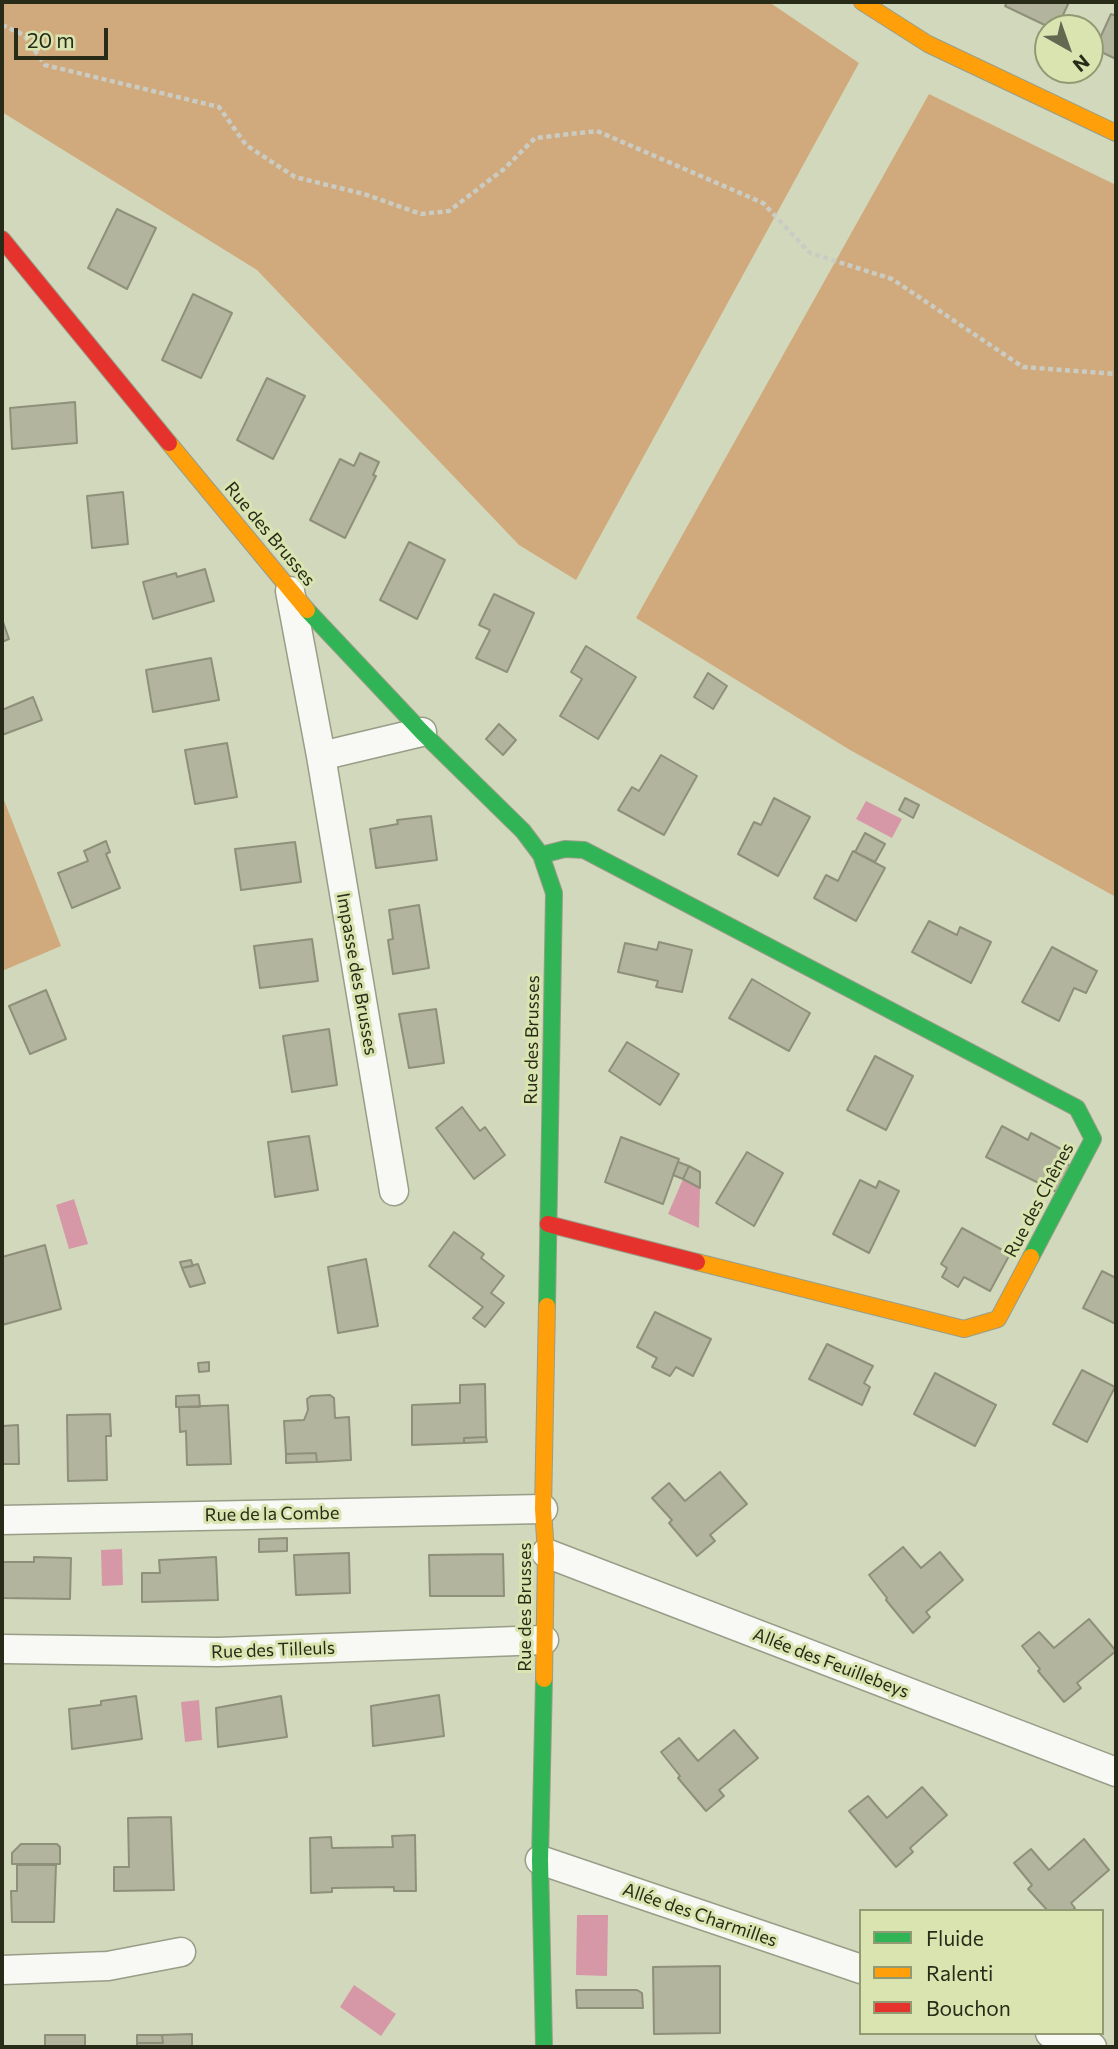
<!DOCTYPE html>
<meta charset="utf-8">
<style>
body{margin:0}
#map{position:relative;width:1118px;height:2049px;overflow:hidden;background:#d2d8bc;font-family:Commissioner,sans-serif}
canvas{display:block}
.frame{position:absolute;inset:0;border:4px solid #272b17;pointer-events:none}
.legend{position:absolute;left:859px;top:1909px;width:245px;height:126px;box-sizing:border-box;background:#d9e4b0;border:2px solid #929a73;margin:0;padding:9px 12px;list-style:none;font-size:21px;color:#272b17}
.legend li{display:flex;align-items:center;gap:14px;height:35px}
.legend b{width:35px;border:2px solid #929a73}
.north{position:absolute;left:1034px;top:14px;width:70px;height:70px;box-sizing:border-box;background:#d9e4b0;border:2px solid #929a73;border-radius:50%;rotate:140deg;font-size:19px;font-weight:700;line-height:28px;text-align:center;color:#272b17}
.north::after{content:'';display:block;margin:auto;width:24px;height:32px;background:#636851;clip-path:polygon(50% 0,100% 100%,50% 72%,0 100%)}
.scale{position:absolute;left:14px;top:28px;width:94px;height:32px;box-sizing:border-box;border:4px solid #272b17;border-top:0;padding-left:9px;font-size:21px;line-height:24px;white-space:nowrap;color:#272b17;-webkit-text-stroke:5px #d9e4b0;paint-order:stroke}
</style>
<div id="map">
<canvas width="1118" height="2049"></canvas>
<div class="frame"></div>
<ul class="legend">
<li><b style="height:9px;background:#30b455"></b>Fluide</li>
<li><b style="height:9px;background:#ff9f0a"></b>Ralenti</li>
<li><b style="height:9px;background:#e5322d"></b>Bouchon</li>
</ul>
<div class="north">N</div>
<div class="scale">20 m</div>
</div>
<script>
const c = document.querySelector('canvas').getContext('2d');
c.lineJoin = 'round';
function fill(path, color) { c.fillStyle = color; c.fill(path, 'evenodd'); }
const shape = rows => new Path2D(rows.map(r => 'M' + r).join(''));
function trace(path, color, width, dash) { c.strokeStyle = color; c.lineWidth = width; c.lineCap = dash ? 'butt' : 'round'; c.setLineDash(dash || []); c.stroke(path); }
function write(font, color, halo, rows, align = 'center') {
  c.font = font + ' Commissioner,sans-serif'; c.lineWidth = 6; c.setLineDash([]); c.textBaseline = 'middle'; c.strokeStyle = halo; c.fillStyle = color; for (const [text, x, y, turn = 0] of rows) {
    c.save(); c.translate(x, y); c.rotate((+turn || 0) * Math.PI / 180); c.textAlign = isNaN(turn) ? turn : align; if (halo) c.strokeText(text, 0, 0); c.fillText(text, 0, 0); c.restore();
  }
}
fill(shape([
 [2,2,769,2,859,63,576,580,519,545,257,270,2,112],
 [929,94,1116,185,1116,897,850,750,636,618],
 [2,795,61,946,2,971]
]), '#d0aa7c');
fill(shape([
 [866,801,902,819,892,838,856,819],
 [683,1179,700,1188,699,1228,668,1214],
 [74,1199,88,1244,69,1249,56,1205],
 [122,1549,123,1585,102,1586,101,1550],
 [199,1700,202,1740,185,1742,181,1702],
 [577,1915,608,1915,607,1976,576,1975],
 [354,1985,396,2014,381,2036,340,2007]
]), '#d698a6');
const building = shape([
 [1007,2,1069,2,1057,28,1051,28,1005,6,1007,2],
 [1111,14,1116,16,1116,59,1095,49,1111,14],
 [117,209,156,228,127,289,88,268,117,209],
 [193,294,232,313,201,378,162,360,193,294],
 [267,378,305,396,273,459,237,440,267,378],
 [75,402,77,443,12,449,10,408,75,402],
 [360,453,379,462,373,475,376,476,345,538,310,520,340,459,354,466,360,453],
 [123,492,128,544,92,548,87,496,123,492],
 [409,542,445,560,417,619,380,600,409,542],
 [205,569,214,601,153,619,143,582,176,573,177,577,205,569],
 [494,594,534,613,507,672,476,658,490,630,479,625,494,594],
 [2,619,9,639,2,642,2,619],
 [586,646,636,677,598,739,560,716,582,679,571,672,586,646],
 [211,658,219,700,153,712,146,670,211,658],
 [708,673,727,686,713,709,694,697,708,673],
 [33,697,42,720,2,735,2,710,33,697],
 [499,724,516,740,503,755,486,739,499,724],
 [227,743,237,797,195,804,185,750,227,743],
 [661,755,697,776,664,835,618,810,632,787,639,791,661,755],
 [774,798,810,817,778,876,738,854,754,822,761,825,774,798],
 [905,798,919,805,913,818,899,810,905,798],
 [431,816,437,860,376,868,370,829,398,824,397,820,431,816],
 [865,833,885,844,875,862,855,852,865,833],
 [106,841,110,852,106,854,120,888,72,908,58,873,88,861,84,851,106,841],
 [295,842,301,882,241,890,235,849,295,842],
 [853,851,885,868,856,921,814,898,826,875,838,881,853,851],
 [419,905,429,968,393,974,388,940,393,939,389,910,419,905],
 [929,921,957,935,960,927,991,942,971,983,912,952,929,921],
 [312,939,318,981,260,988,254,946,312,939],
 [659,942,692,950,682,992,656,987,658,981,618,972,625,943,657,950,659,942],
 [1052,947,1097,971,1086,993,1074,988,1059,1021,1022,1002,1052,947],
 [752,979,810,1013,789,1051,729,1018,752,979],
 [46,990,66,1039,30,1054,9,1006,46,990],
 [436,1009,444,1063,409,1068,399,1014,436,1009],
 [329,1029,337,1085,292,1092,283,1036,329,1029],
 [627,1042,679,1074,660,1105,609,1071,627,1042],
 [875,1056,913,1076,886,1130,847,1110,875,1056],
 [462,1107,480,1131,485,1127,505,1155,474,1179,436,1128,462,1107],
 [1002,1126,1028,1140,1031,1133,1061,1149,1057,1159,1074,1168,1061,1194,986,1157,1002,1126],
 [309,1136,318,1190,275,1197,268,1142,309,1136],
 [621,1137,679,1159,663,1204,605,1182,621,1137],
 [747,1152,783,1173,754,1226,716,1203,747,1152],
 [678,1162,689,1166,683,1179,673,1175,678,1162],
 [689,1166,700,1172,700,1188,683,1179,689,1166],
 [860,1180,876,1188,879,1181,899,1191,869,1253,833,1234,860,1180],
 [962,1228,1010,1254,990,1291,964,1277,958,1287,942,1277,947,1268,941,1264,962,1228],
 [454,1232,484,1254,481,1258,504,1276,491,1293,504,1303,485,1327,473,1318,483,1307,429,1266,454,1232],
 [45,1245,61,1309,2,1325,2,1257,45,1245],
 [366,1259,378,1326,338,1333,328,1267,366,1259],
 [191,1260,193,1266,182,1268,180,1262,191,1260],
 [198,1264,205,1283,190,1287,182,1268,198,1264],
 [1102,1271,1116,1278,1116,1324,1083,1308,1102,1271],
 [655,1312,711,1339,693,1376,676,1367,670,1376,652,1367,657,1358,637,1347,655,1312],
 [827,1344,873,1366,864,1383,870,1387,862,1405,809,1379,827,1344],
 [209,1362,209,1371,199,1372,198,1363,209,1362],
 [1082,1370,1115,1387,1087,1442,1053,1424,1082,1370],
 [935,1373,996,1405,975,1446,914,1414,935,1373],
 [485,1384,486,1437,464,1438,464,1443,412,1445,412,1405,460,1403,460,1385,485,1384],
 [199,1395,200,1407,176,1407,176,1396,199,1395],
 [330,1395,334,1398,335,1418,349,1417,351,1460,317,1462,316,1453,286,1454,284,1421,304,1420,308,1410,307,1399,311,1396,330,1395],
 [228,1405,231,1464,187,1465,186,1431,180,1432,179,1407,228,1405],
 [110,1414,111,1436,106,1436,107,1480,68,1481,67,1415,110,1414],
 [18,1425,19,1464,2,1464,2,1426,18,1425],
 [486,1437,487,1442,464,1443,464,1438,486,1437],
 [316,1453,317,1462,286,1463,286,1454,316,1453],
 [720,1472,747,1504,710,1535,715,1541,697,1556,669,1523,672,1520,652,1498,669,1483,685,1501,720,1472],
 [287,1538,287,1551,259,1552,259,1539,287,1538],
 [903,1547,921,1568,940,1552,963,1580,926,1612,930,1617,913,1633,886,1600,887,1598,869,1575,903,1547],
 [349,1553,350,1593,296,1595,294,1555,349,1553],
 [503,1554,504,1596,430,1596,429,1555,503,1554],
 [34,1557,71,1558,70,1599,2,1598,2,1562,34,1562,34,1557],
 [216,1557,218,1600,142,1602,142,1573,160,1573,159,1560,216,1557],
 [1089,1619,1116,1651,1077,1683,1081,1688,1064,1702,1038,1671,1040,1669,1022,1646,1039,1632,1054,1648,1089,1619],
 [439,1695,444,1736,373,1746,371,1706,439,1695],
 [136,1696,142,1739,72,1749,69,1709,101,1705,101,1701,136,1696],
 [281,1696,287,1737,218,1747,216,1708,281,1696],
 [734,1730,758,1758,719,1790,724,1796,706,1811,678,1778,680,1776,661,1752,679,1738,698,1761,734,1730],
 [922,1787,947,1815,910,1848,913,1852,896,1867,849,1811,868,1796,887,1818,922,1787],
 [171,1817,174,1890,114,1891,114,1867,129,1867,128,1818,171,1817],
 [415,1835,416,1891,394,1891,394,1887,332,1888,332,1892,311,1893,310,1838,331,1837,332,1848,393,1847,392,1836,415,1835],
 [1084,1839,1109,1870,1071,1903,1075,1908,1072,1911,1048,1911,1028,1889,1032,1885,1014,1863,1031,1849,1049,1870,1084,1839],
 [21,1844,57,1844,60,1847,60,1864,12,1864,12,1853,21,1844],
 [17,1865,56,1865,54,1922,12,1922,11,1891,17,1891,17,1865],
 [720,1966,720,2033,654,2034,653,1967,720,1966],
 [576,1990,637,1990,642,1993,643,2008,577,2008,576,1990],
 [192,2034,192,2047,137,2047,137,2043,163,2043,162,2035,192,2034],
 [45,2035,85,2035,85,2047,45,2047,45,2035],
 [137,2035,162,2035,163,2043,137,2043,137,2035]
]);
fill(building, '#b3b49d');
trace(building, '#8f907a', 2);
const street = shape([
 [290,591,321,756,394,1191],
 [321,756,422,732],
 [2,1520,543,1509],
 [546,1553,1116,1772],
 [2,1649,218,1652,544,1640],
 [540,1860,861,1969],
 [2,1970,108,1966,181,1952],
 [1050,2033,1092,2047]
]);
const fast = shape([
 [307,610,422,732,523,831,541,855,554,893,547,1306],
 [541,855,565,849,584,850,1077,1108,1093,1139,1031,1257],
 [544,1679,540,1860,544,2047]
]);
const slow = shape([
 [862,2,928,44,1116,133],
 [169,443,307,610],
 [697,1262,964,1329,998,1319,1031,1257],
 [544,1679,546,1553,543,1509,547,1306]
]);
const jam = shape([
 [2,239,169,443],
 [548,1224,697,1262]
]);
trace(street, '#989d87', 31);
trace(fast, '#989d87', 18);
trace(slow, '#989d87', 18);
trace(jam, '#989d87', 18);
trace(shape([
 [2,25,24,35,45,65,219,107,246,145,295,177,364,194,421,214,449,211,504,169,535,138,597,131,763,203,810,253,892,279,1023,367,1116,374]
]), '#caccc4', 4.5, [5, 3.5]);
trace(street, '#f8f9f5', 28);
trace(fast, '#30b455', 16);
trace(slow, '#ff9f0a', 16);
trace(jam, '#e5322d', 16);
write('18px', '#272b17', '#d9e4b0', [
 ["Rue des Brusses",270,534,50],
 ["Impasse des Brusses",357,974,80],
 ["Rue des Brusses",532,1040,-89],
 ["Rue des Chênes",1039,1200,-62],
 ["Rue de la Combe",272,1514,-1],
 ["Rue des Brusses",525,1607,-90],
 ["Rue des Tilleuls",273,1650,-2],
 ["Allée des Feuillebeys",831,1663,21],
 ["Allée des Charmilles",700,1915,19]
]);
</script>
